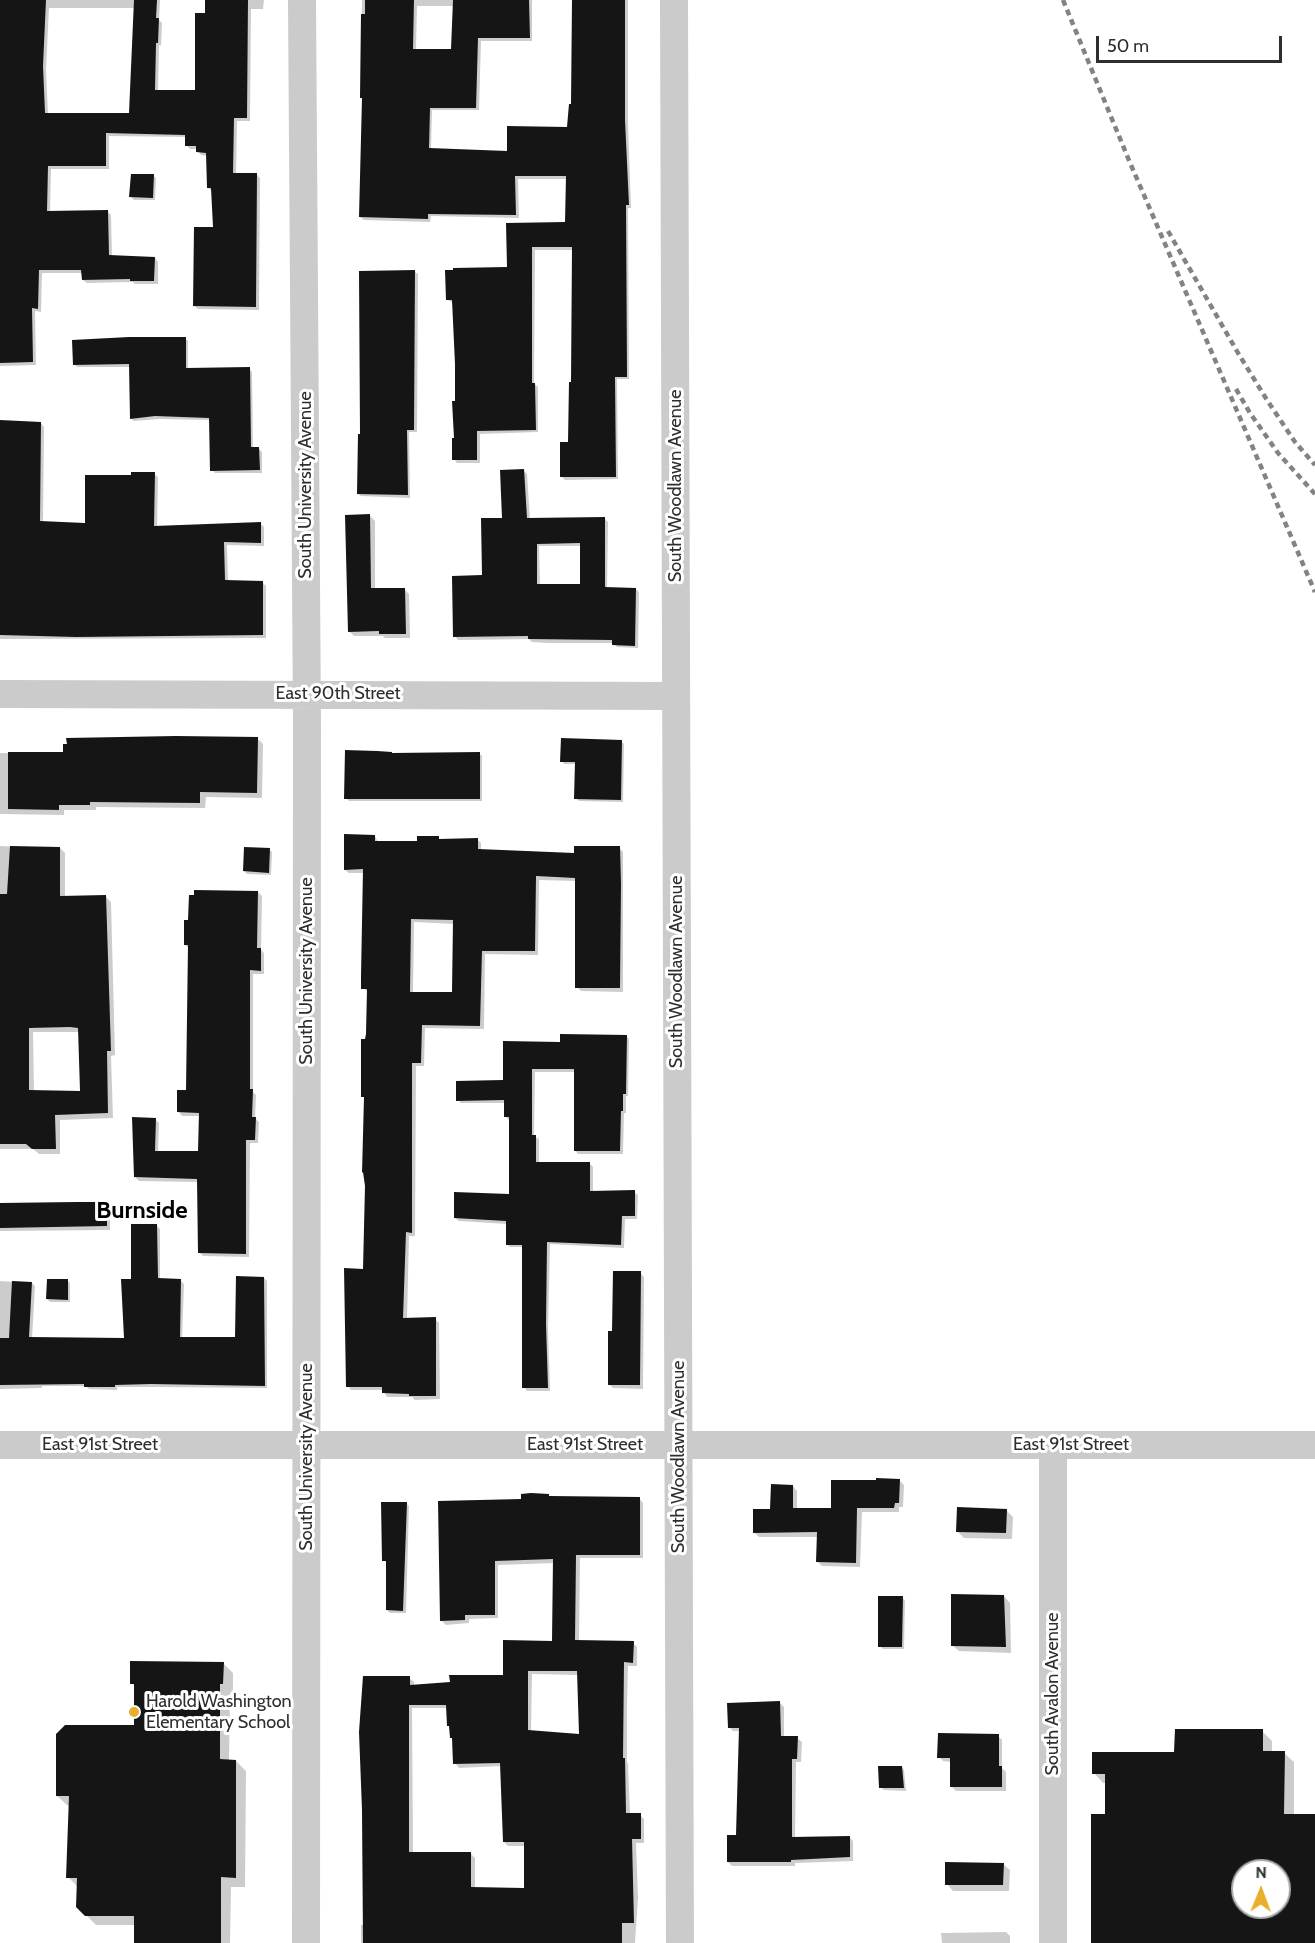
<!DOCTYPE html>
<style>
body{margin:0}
#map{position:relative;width:1315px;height:1943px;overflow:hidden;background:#fff;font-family:Cabin,sans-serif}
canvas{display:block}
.north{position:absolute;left:1231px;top:1859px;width:60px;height:60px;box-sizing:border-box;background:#fff;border:2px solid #ababab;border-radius:50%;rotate:1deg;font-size:16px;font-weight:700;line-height:24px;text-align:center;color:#2e2e2e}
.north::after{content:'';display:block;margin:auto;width:21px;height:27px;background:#e9ae2b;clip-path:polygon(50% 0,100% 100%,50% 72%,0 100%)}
.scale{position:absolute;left:1096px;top:36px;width:186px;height:27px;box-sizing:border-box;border:3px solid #2e2e2e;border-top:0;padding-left:8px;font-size:18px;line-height:21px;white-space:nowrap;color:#2e2e2e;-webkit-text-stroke:4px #fff;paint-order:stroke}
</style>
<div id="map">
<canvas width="1315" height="1943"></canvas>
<div class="north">N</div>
<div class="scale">50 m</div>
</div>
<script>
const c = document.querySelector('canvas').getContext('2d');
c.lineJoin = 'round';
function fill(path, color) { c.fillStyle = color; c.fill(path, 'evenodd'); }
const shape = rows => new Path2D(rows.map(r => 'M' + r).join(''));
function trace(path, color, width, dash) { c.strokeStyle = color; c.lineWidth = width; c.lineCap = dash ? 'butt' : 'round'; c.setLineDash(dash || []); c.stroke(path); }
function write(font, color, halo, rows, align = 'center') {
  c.font = font + ' Cabin,sans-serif'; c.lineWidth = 6; c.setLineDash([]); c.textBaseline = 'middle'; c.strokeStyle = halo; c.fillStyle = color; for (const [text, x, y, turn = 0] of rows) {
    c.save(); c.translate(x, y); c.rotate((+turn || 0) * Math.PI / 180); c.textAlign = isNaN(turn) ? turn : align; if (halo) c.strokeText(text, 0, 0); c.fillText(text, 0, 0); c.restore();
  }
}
fill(shape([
 [0,0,160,0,159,20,162,23,161,46,159,45,158,92,196,92,206,15,206,0,264,0,263,9,251,9,250,121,237,121,236,175,256,174,260,178,259,310,198,309,194,306,215,229,212,191,208,188,207,156,201,155,197,149,190,149,186,145,186,137,109,136,109,169,51,169,50,212,108,212,111,215,112,257,155,258,158,262,158,284,135,284,132,282,87,283,83,280,83,273,42,273,41,312,35,311,36,365,0,366],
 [49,8,135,8,131,114,48,114,46,70],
 [362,0,532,0,532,41,481,41,479,110,432,110,431,150,509,152,568,128,573,106,574,0,628,0,628,124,631,208,628,208,629,379,617,379,618,479,565,480,562,477,570,443,573,384,573,250,535,250,534,384,538,387,538,432,480,434,480,463,457,463,454,459,457,402,453,303,448,300,509,269,508,225,567,223,567,179,518,179,519,218,431,216,430,222,364,220,360,217,364,99,361,97],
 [417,6,454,6,453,51,416,50],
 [153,175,156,178,155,200,134,200,131,197],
 [415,272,418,274,417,432,409,432,410,498,361,496,358,494],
 [185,338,188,341,188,369,249,369,252,372,253,449,259,449,262,452,262,473,215,473,212,470,210,420,159,419,134,421,131,418,131,367,77,367,74,364],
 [0,422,41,423,44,427,43,523,86,525,133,476,154,474,158,477,157,527,260,523,264,527,264,546,227,545,228,581,262,582,266,586,266,638,0,639],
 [524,471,527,474,530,519,604,518,608,522,607,589,636,589,639,592,638,648,617,647,613,643,548,643,532,642,529,639,458,640,455,636,483,577,503,519],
 [539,546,582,546,582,586,540,585],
 [370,516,375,521,375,589,404,589,409,594,410,638,385,638,383,636,354,636,349,631],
 [257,738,263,744,262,798,206,797,205,808,96,807,96,810,64,810,64,815,0,814,0,753,65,754],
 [622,742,624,744,623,802,579,801,576,798,576,764,564,764,562,761],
 [392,753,479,753,482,756,482,801,349,801,346,798],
 [375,836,378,842,418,843,438,838,441,840,477,839,481,843,481,851,576,854,619,848,623,852,623,992,581,991,577,987,576,881,539,880,538,955,485,954,484,1029,425,1028,424,1066,416,1066,415,1236,409,1236,407,1319,435,1319,439,1323,440,1399,415,1400,412,1397,387,1397,383,1390,351,1390,348,1386,364,1270,366,1186,365,1099,363,1096,368,992,363,988,364,873,349,873,345,870],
 [414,922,454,924,454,993,413,993],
 [0,846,60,848,65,853,65,898,106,897,111,902,115,1055,111,1056,113,1118,60,1120,60,1154,39,1154,33,1149,0,1149],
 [33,1032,80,1032,81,1092,34,1092],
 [269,849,272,852,271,875,247,874,244,871],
 [258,892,262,896,261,950,264,953,264,974,253,974,253,1092,256,1095,255,1118,259,1122,258,1143,250,1143,249,1257,203,1256,199,1252,198,1182,139,1181,135,1177,155,1119,159,1123,158,1153,199,1153,200,1116,182,1116,179,1112,188,1091,190,949,185,945],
 [626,1036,629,1039,628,1096,626,1096,626,1113,624,1113,623,1154,578,1154,575,1150,575,1072,535,1072,534,1136,539,1139,539,1163,589,1163,593,1167,593,1192,634,1192,638,1195,637,1219,625,1219,624,1248,550,1244,548,1328,550,1391,527,1391,524,1387,524,1247,510,1247,507,1244,507,1224,459,1221,455,1218,510,1196,509,1120,506,1117,506,1103,461,1103,458,1100,504,1081,561,1044],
 [106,1204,110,1208,110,1230,0,1231,0,1205],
 [157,1226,160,1229,160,1280,181,1281,184,1284,182,1339,237,1339,264,1278,267,1281,267,1388,155,1387,117,1387,117,1390,89,1389,86,1386,42,1386,42,1388,0,1389,0,1281,32,1283,35,1286,32,1339,125,1339,133,1280],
 [640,1273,644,1277,643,1389,613,1388,609,1384],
 [67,1280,70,1283,70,1302,50,1302,47,1299],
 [899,1480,904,1485,903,1507,899,1507,899,1512,862,1512,860,1567,822,1566,817,1561,818,1537,759,1537,754,1532,793,1486,797,1491,797,1510,832,1509],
 [550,1498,639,1498,643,1503,643,1558,580,1558,579,1642,633,1643,637,1647,637,1666,628,1666,627,1703,627,1762,628,1764,630,1815,640,1815,644,1819,644,1843,636,1843,638,1898,635,1943,361,1943,361,1925,363,1925,409,1678,414,1682,414,1687,505,1676,554,1643,555,1563,498,1565,498,1618,469,1619,469,1623,446,1625,441,1620,522,1500],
 [532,1674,579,1675,581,1736,531,1732],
 [412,1708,448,1708,451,1737,454,1740,455,1763,459,1768,502,1766,504,1842,508,1846,525,1846,525,1890,475,1888,475,1858,471,1854,413,1853],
 [406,1503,409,1506,406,1613,390,1613,387,1610,388,1563,383,1560],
 [1006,1510,1013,1517,1012,1539,964,1538,957,1531],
 [1004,1596,1010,1603,1011,1653,959,1651,952,1645],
 [902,1598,905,1600,904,1649,883,1649,880,1646],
 [223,1663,233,1673,233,1693,230,1693,229,1761,236,1761,246,1771,245,1887,231,1887,230,1943,136,1943,136,1925,96,1925,78,1907,78,1887,68,1877,70,1806,67,1805,57,1796,135,1726,135,1687,132,1683],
 [780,1703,784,1707,784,1737,797,1738,802,1742,801,1762,796,1762,795,1838,849,1837,853,1841,853,1861,795,1863,795,1866,732,1866,728,1862,738,1837,741,1731,733,1731,729,1727],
 [1262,1731,1272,1741,1272,1753,1284,1753,1294,1762,1294,1815,1315,1816,1315,1943,1092,1943,1106,1815,1106,1783,1103,1783,1094,1773,1176,1754],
 [1243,1871,1279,1871,1279,1907,1243,1907],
 [998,1736,1002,1740,1002,1768,1006,1772,1006,1791,956,1791,952,1787,952,1762,943,1761,939,1757],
 [902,1767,904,1770,906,1791,884,1790,881,1787],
 [1003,1864,1010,1870,1009,1891,953,1891,947,1884],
 [1006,1932,1010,1936,1010,1943,942,1943,941,1933]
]), '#0003');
fill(shape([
 [0,0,46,0,43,66,45,113,129,113,134,0,157,0,156,18,159,18,158,43,156,43,155,90,195,90,195,13,205,13,205,0,248,0,247,118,234,118,233,173,257,173,256,307,193,306,194,227,213,227,211,188,207,188,206,153,196,152,196,146,185,146,185,135,106,133,106,166,48,166,47,211,108,210,109,255,155,257,154,281,130,281,130,279,82,280,81,270,39,270,38,309,32,308,33,362,0,363],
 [365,0,414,0,413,49,451,49,453,0,529,0,530,38,478,38,476,108,430,108,429,148,507,151,507,126,567,127,569,104,571,104,572,0,625,0,625,120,629,205,626,205,627,377,615,377,616,477,560,477,560,442,568,442,569,382,571,382,572,247,532,247,532,383,535,383,536,430,477,431,477,460,452,460,452,438,454,438,452,401,455,401,455,364,452,300,446,300,445,270,453,270,453,268,507,267,506,223,565,222,566,176,515,176,516,215,428,214,428,219,359,217,362,98,360,98,361,14,365,14],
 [131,174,154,174,153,198,129,197],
 [415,270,414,430,407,430,408,495,357,494,358,434,360,434,359,271],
 [129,337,186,337,186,368,250,367,251,447,259,447,260,470,210,471,209,418,155,416,130,419,129,364,73,365,72,340],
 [0,420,41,422,40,521,85,523,85,475,131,475,131,472,155,472,154,526,261,522,261,543,224,542,225,580,263,581,263,635,76,637,0,635],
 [524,469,527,518,605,517,605,587,636,588,635,646,612,645,612,640,528,639,528,636,453,637,452,576,482,575,481,518,502,518,500,470],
 [580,543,580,584,537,584,537,544],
 [370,514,371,588,405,588,406,634,379,634,379,631,348,632,345,515],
 [176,736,258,737,257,793,200,792,200,803,90,802,90,805,59,805,59,810,8,809,8,752,63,752,63,744,67,744,66,738],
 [561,738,622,740,621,800,574,799,575,762,560,762],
 [345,750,377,751,392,752,392,753,480,752,480,799,344,799],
 [344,834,375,835,375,841,417,841,417,836,439,836,439,839,478,838,478,849,574,853,574,846,620,846,621,884,620,988,575,988,575,878,536,876,535,951,482,951,480,1026,422,1025,421,1063,412,1063,412,1233,406,1232,403,1318,436,1317,436,1396,409,1396,409,1394,382,1393,382,1387,346,1387,344,1268,363,1269,365,1186,363,1172,362,1173,364,1097,361,1097,361,1039,365,1039,366,1034,367,989,361,989,361,976,363,869,344,870],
 [411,919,453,920,452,992,410,992],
 [10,846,60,847,60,896,106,895,111,1051,107,1051,108,1113,55,1115,56,1149,32,1149,26,1144,0,1144,0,894,7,894],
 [70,1027,78,1028,80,1091,29,1090,29,1028],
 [244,847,270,848,269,873,243,871],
 [194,890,258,891,257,948,261,948,261,971,250,970,250,1089,253,1089,252,1117,256,1117,255,1140,246,1140,246,1254,198,1253,197,1179,134,1177,132,1117,156,1118,155,1151,198,1151,199,1113,177,1112,177,1090,186,1090,188,945,184,945,184,920,188,920,189,895,194,895],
 [560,1034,627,1035,626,1094,623,1094,623,1111,621,1111,620,1151,574,1151,574,1069,532,1069,532,1135,536,1135,536,1162,590,1162,590,1191,635,1190,635,1216,622,1216,621,1245,547,1242,546,1324,548,1388,522,1388,522,1245,506,1245,506,1221,454,1218,454,1192,509,1194,509,1117,504,1117,504,1100,456,1101,456,1081,503,1080,503,1041,560,1042],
 [77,1202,107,1202,107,1226,0,1228,0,1203],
 [131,1224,157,1224,158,1278,181,1279,180,1337,235,1337,236,1276,264,1277,265,1386,151,1384,115,1385,115,1387,84,1387,84,1384,0,1385,0,1338,9,1338,12,1281,32,1282,29,1337,124,1338,121,1279,131,1279],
 [613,1271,641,1271,640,1385,608,1385,608,1331,612,1331],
 [47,1279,68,1279,68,1300,46,1299],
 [876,1478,900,1479,899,1503,895,1503,894,1508,857,1508,856,1563,816,1562,817,1532,753,1533,753,1509,770,1509,771,1484,793,1485,793,1508,831,1508,831,1480,876,1480],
 [531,1493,549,1494,549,1496,640,1497,640,1555,576,1555,575,1640,634,1641,633,1663,624,1662,623,1758,625,1758,626,1813,641,1813,641,1839,632,1839,634,1923,622,1923,622,1943,363,1943,362,1810,359,1732,363,1676,410,1676,410,1685,450,1682,449,1675,503,1675,503,1640,552,1641,553,1559,495,1561,495,1615,465,1615,465,1620,440,1621,438,1501,521,1499,521,1494],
 [528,1671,577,1671,579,1734,528,1730],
 [409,1705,446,1705,447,1726,449,1726,450,1738,452,1738,453,1764,500,1763,503,1842,524,1842,524,1888,471,1887,471,1852,409,1852],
 [381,1502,407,1502,403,1611,386,1610,386,1561,382,1561],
 [957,1507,1007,1509,1006,1533,956,1532],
 [951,1594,1004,1595,1006,1647,951,1646],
 [878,1596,903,1596,902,1647,878,1647],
 [130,1661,224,1662,223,1684,220,1684,220,1759,236,1760,236,1878,221,1877,221,1943,134,1943,134,1916,85,1916,76,1907,77,1878,66,1878,69,1796,56,1796,56,1734,65,1725,134,1725,134,1684,130,1684],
 [780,1701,781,1736,798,1736,797,1759,792,1759,792,1837,850,1836,850,1857,791,1860,791,1862,727,1862,727,1835,736,1835,739,1728,728,1728,727,1703],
 [1175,1729,1263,1729,1263,1751,1285,1751,1284,1814,1315,1814,1315,1943,1091,1943,1091,1814,1105,1814,1105,1774,1092,1774,1092,1752,1174,1752],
 [1243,1871,1279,1871,1279,1907,1243,1907],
 [938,1733,999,1734,999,1766,1002,1766,1002,1787,950,1787,950,1758,937,1758],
 [878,1766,902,1766,904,1788,879,1788],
 [945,1862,1004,1863,1003,1885,945,1885]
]), '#151515');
trace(shape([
 [302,0,307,724,306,1943],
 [674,0,680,1943],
 [0,694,676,696],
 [0,1445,1315,1445],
 [1053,1943,1053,1445]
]), '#cbcbcb', 28);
trace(shape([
 [1063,0,1128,158,1315,592],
 [1168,231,1238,353,1267,400,1295,442,1315,465],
 [1236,389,1250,413,1278,453,1315,494]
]), '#838383', 4.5, [6, 4.5]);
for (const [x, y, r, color] of [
 [134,1712,6,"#e9ae2b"]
]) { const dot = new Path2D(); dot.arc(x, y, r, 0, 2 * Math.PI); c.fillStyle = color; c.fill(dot); trace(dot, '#fff', 2); }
write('18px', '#2e2e2e', '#fff', [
 ["South University Avenue",306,485,-90],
 ["South Woodlawn Avenue",676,486,-90],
 ["East 90th Street",338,694],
 ["South University Avenue",307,971,-90],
 ["South Woodlawn Avenue",677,972,-90],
 ["East 91st Street",100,1445],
 ["East 91st Street",585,1445],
 ["East 91st Street",1071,1445],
 ["South University Avenue",307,1457,-90],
 ["South Woodlawn Avenue",679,1457,-90],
 ["South Avalon Avenue",1053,1694,-90]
]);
write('18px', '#2e2e2e', '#fff', [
 ["Harold Washington",146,1702],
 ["Elementary School",146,1723]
], 'left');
write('bold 24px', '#000', '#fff', [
 ["Burnside",142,1211]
]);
</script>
